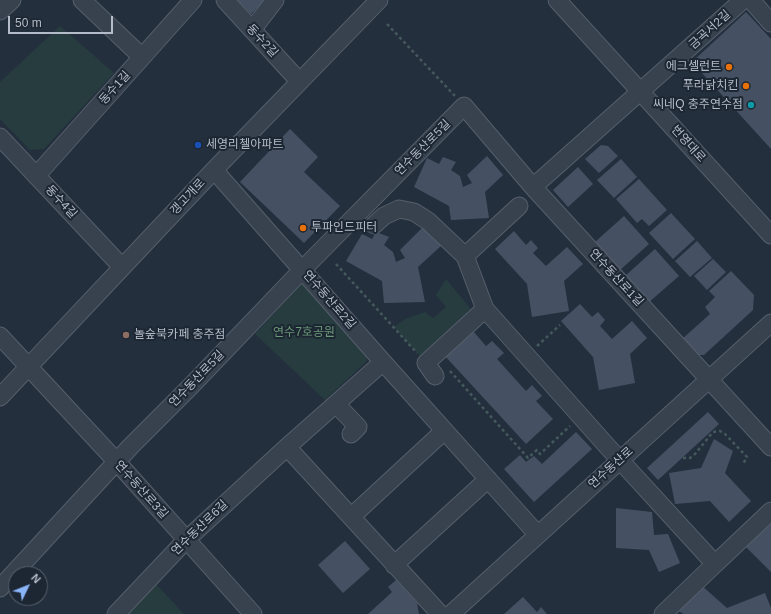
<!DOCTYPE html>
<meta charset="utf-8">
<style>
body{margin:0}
#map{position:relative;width:771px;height:614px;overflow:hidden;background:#242f3e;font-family:Arial,sans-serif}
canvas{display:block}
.north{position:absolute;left:8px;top:566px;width:40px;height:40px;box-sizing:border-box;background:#1d2633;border:1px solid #59626f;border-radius:50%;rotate:47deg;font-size:11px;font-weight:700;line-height:16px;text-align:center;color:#b4bcc9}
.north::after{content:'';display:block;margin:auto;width:14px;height:18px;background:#8ab4f8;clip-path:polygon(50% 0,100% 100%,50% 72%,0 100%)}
.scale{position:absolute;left:8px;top:16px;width:105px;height:18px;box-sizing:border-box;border:2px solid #b4bcc9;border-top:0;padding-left:5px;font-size:12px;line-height:14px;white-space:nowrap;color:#b4bcc9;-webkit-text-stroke:3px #1d2633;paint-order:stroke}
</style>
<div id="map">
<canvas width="771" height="614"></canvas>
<div class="north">N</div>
<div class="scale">50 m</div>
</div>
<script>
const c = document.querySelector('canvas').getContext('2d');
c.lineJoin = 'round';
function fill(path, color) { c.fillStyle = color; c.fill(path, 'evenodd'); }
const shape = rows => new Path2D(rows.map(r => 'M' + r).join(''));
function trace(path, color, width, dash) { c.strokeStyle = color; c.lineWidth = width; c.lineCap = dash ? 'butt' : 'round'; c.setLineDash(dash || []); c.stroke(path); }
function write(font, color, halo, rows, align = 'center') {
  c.font = font + ' Arial,"Noto Sans KR",sans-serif'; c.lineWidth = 4; c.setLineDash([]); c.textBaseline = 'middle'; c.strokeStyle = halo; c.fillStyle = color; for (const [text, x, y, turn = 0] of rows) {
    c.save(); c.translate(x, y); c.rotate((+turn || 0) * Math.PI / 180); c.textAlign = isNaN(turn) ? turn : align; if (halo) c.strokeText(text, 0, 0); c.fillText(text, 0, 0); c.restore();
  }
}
fill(shape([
 [60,26,114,73,44,149,30,150,0,119,0,82],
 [446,279,471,309,420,356,394,327,405,319,425,312,433,318,446,307,436,295],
 [302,283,367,354,366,362,325,400,255,334],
 [155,583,184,614,127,614]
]), '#263c3f');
fill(shape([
 [237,0,265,0,251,14],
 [746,12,771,39,771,149,692,62],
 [290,129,318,157,304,172,340,206,304,243,240,182],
 [601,145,608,146,618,156,599,173,585,159],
 [487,156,503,175,485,192,489,218,451,220,449,206,414,187,427,158,439,164,443,157,456,162,451,170,460,176,463,187,472,183,467,175],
 [621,159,637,177,614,198,597,180],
 [578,167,593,184,568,207,553,190],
 [639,179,667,210,649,226,642,219,637,223,616,199],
 [671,213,695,239,673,259,649,233],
 [624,216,649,244,620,270,595,242],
 [424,226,442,245,418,267,425,302,384,303,382,281,346,261,362,234,372,239,376,232,389,237,384,245,393,252,396,262,405,258,400,250],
 [514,231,526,245,531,240,538,248,533,253,546,266,567,247,583,264,564,281,569,311,532,317,527,284,495,249],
 [697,241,712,258,690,277,675,261],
 [655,249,679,276,648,303,624,277],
 [713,259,726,272,707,290,694,276],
 [731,271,754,295,753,310,704,355,694,355,681,340,710,314,705,307,715,297,709,291],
 [580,304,592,317,598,312,605,320,600,326,612,339,632,321,647,338,630,354,635,383,599,390,593,357,561,321],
 [473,331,486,346,492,341,504,353,497,359,526,391,532,385,542,396,536,401,553,419,526,444,445,356],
 [708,412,719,424,658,480,647,468],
 [576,432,592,449,534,502,504,469,520,455,526,462,534,456,542,464],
 [714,439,733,451,725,473,751,501,729,522,710,501,675,504,669,473,701,468],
 [616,508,652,512,654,535,668,534,680,563,659,572,649,550,616,548],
 [770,523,771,524,771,572,746,547],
 [345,541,370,569,343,593,318,565],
 [396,580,417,603,419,614,368,614,392,592,388,587],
 [701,585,727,608,765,593,771,608,771,614,683,614,679,611],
 [523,597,537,612,541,607,547,614,504,614]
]), '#455162');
const minor = shape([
 [82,0,142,57],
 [225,0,299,81],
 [557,0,771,235],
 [751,0,771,23],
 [0,11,12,0],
 [252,30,275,0],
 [0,137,122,267],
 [214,170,383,362,538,535],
 [36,176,193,0],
 [533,187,743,0],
 [374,225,384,216,399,209,414,212,428,221,465,256,485,309],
 [465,256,519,206],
 [0,336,117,462,253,614],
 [435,376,426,363,485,309,607,446,715,564,771,511],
 [0,397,214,170,379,0],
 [336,404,358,427,351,434],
 [287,447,440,614],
 [351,517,444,431],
 [394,565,488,479],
 [0,588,131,446,190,387,303,269,464,106,533,187,771,447],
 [116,614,186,540,287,447,383,362],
 [451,614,771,323],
 [663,614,715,564]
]);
trace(minor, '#565f6c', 19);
trace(shape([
 [387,24,455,96],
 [336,264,417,353],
 [537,346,560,325],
 [450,371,528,458,537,450,540,454,570,426],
 [683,458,690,458,695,454,713,432,720,431,725,434,747,457,743,464]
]), '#44595c', 2.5, [3, 3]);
trace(minor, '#38414e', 17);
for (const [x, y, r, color] of [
 [729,67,4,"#e8710a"],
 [746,86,4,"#e8710a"],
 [751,105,4,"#0f9aa8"],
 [198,145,4,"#1a4fb4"],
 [303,228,4,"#e8710a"],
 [126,335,4,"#8d6e63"]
]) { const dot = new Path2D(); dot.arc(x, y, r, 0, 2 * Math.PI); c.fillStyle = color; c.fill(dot); trace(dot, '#1d2633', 1.5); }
write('12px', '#b4bcc9', '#1d2633', [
 ["금곡서2길",710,30,-42],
 ["동수2길",262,41,47],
 ["동수1길",115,88,-48],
 ["번영대로",688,144,48],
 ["연수동산로5길",423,148,-45],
 ["갱고개로",188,197,-47],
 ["동수4길",61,202,47],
 ["연수동산로1길",616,278,47],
 ["연수동산로2길",329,300,49],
 ["연수동산로5길",197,379,-46],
 ["연수동산로",611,468,-42],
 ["연수동산로3길",141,490,48],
 ["연수동산로6길",200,528,-44]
]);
write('12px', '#b4bcc9', '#1d2633', [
 ["에그셀런트",721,67],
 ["푸라닭치킨",738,86],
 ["씨네Q 충주연수점",743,105],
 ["세영리첼아파트",206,145,"left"],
 ["투파인드피터",311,228,"left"],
 ["놀숲북카페 충주점",134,335,"left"]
], 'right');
write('12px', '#6b9a76', '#1d2633', [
 ["연수7호공원",304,333]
]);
</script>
